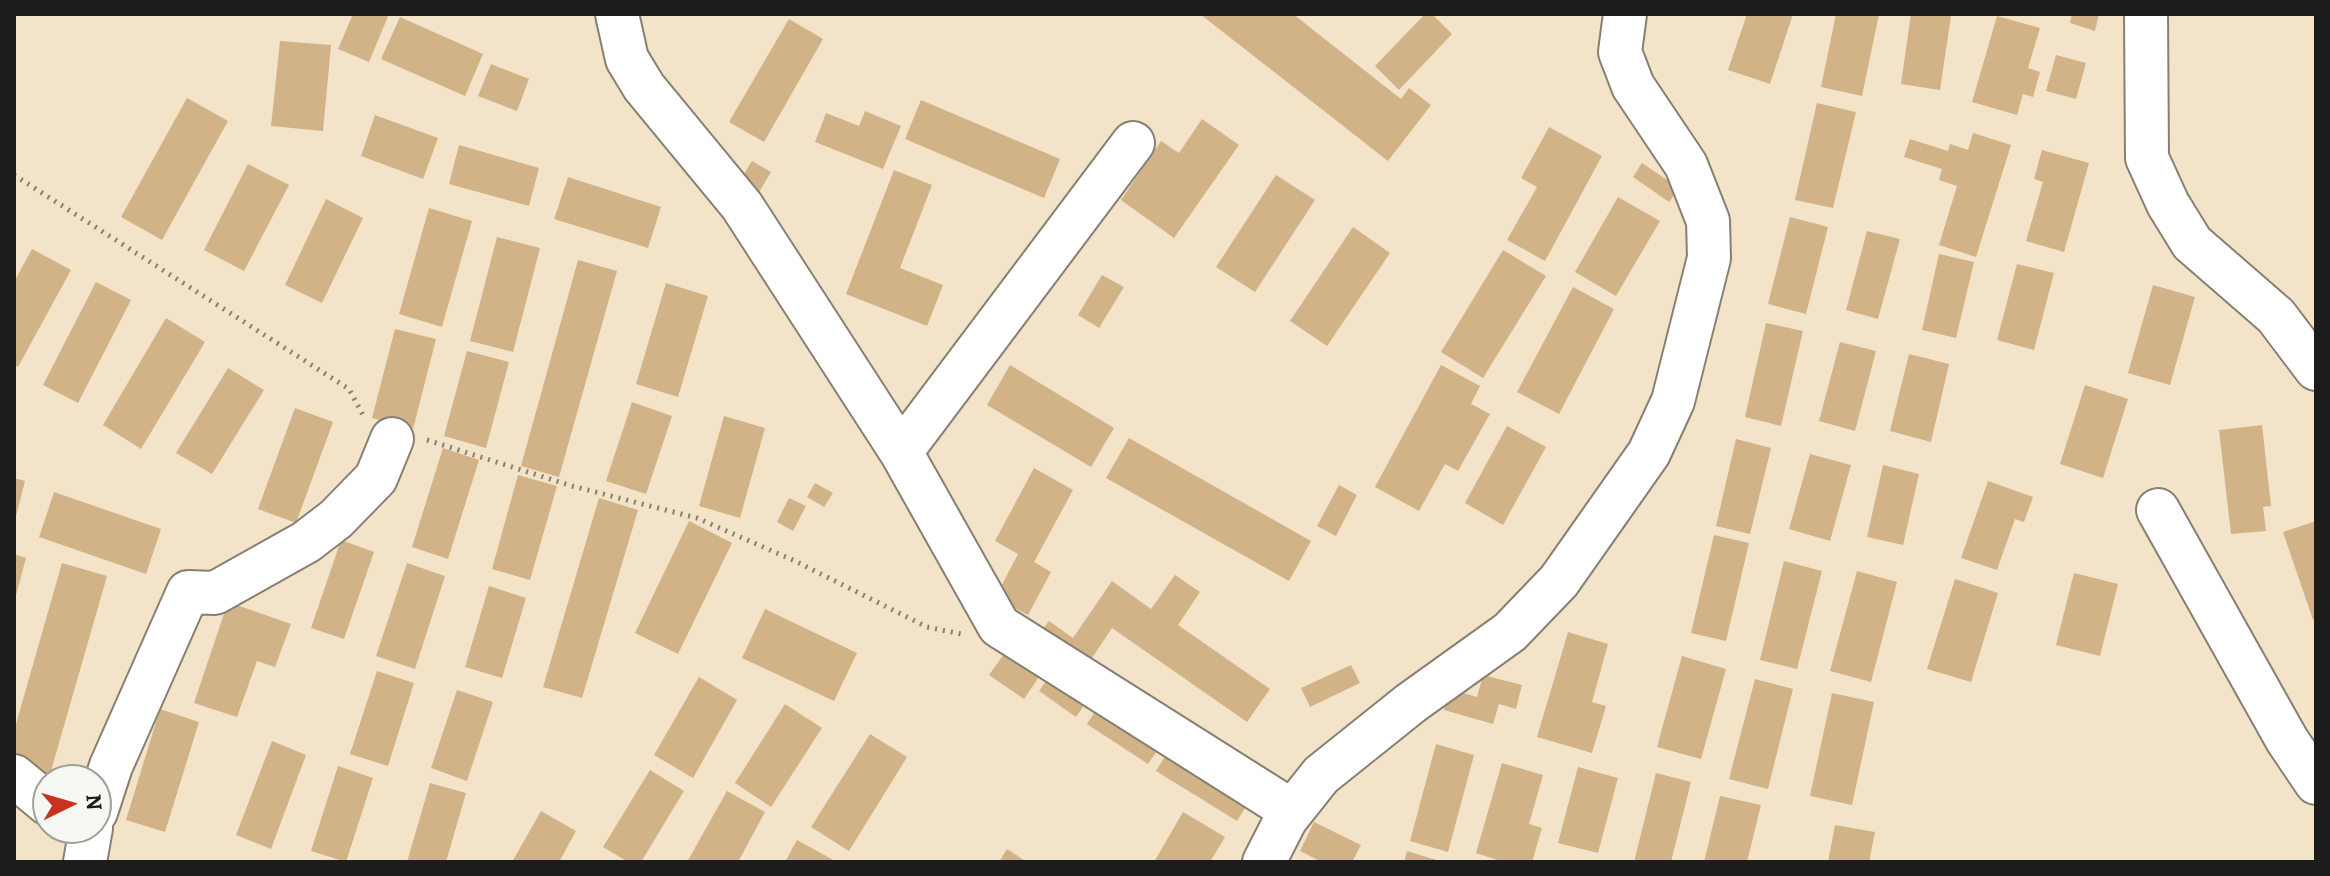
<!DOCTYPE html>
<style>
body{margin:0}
#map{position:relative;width:2330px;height:876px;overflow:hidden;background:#f2e3c9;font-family:Alegreya,serif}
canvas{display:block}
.frame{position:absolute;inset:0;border:16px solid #1c1c1c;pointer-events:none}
.north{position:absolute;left:32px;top:764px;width:80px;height:80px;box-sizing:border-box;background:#f6f6f2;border:2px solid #9f9f9c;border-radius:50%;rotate:85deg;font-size:22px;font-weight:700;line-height:32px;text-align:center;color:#1c1c1c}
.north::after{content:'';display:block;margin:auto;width:28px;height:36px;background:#c8321e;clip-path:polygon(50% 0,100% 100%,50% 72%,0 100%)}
</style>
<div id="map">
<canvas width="2330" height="876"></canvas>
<div class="frame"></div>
<div class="north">N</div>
</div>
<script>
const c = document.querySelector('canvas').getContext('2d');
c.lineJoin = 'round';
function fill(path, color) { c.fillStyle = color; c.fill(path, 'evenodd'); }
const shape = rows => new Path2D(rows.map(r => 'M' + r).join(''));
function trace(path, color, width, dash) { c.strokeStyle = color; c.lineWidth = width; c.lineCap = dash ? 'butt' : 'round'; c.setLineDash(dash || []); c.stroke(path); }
fill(shape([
 [353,14,389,14,369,62,338,49],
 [1200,14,1293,14,1401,99,1409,88,1431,105,1388,161],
 [1425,14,1432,14,1452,34,1399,90,1375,66],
 [1747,14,1793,14,1770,84,1728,70],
 [1836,14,1879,14,1862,96,1821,87],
 [1911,14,1951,16,1940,90,1901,84],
 [2072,14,2099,14,2095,31,2070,23],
 [1997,16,2040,28,2028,68,2040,72,2033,97,2023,94,2017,115,1972,102],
 [400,17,483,54,465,96,381,59],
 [789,19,823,39,764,142,729,122],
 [280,41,331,45,323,131,271,126],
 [2056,55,2086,63,2076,99,2046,91],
 [491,64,529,79,517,111,478,96],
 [187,98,228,121,162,240,121,217],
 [921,100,1060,159,1044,198,905,139],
 [1817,103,1856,112,1833,208,1795,200],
 [865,111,901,126,883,169,815,142,826,113,859,126],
 [375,115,438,138,423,179,361,156],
 [1202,119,1239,145,1174,238,1121,200,1161,141,1179,153],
 [1549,127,1602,156,1545,261,1507,240,1537,187,1521,178],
 [1973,133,2011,145,1976,257,1939,245,1957,186,1939,180,1942,169,1904,157,1910,139,1948,151,1950,144,1968,150],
 [459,145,539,168,529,206,449,184],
 [2042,150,2089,163,2064,252,2026,241,2043,182,2034,179],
 [752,161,771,172,755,199,736,187],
 [1642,163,1679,188,1669,202,1633,177],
 [248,164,289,185,244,271,204,250],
 [894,170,932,185,900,268,943,285,927,326,846,294],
 [1276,175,1315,200,1255,292,1216,267],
 [568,177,661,207,648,248,554,219],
 [1618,197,1660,221,1616,296,1575,272],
 [326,199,363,218,322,303,285,285],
 [429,208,472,221,442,327,399,314],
 [1790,217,1828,227,1806,314,1768,304],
 [1353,227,1390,253,1327,346,1290,321],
 [1867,231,1900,239,1878,319,1846,310],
 [497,237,540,248,513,352,470,341],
 [32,249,71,270,18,367,14,365,14,282],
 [1503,250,1546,276,1483,378,1441,352],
 [1939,254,1974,262,1956,338,1922,330],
 [578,260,617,271,559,477,521,466],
 [2017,264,2054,273,2034,350,1997,340],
 [1102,275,1124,287,1099,328,1078,315],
 [96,282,131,300,78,403,43,385],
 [666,283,708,296,678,397,636,384],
 [2153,285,2195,297,2170,385,2128,373],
 [1573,287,1614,309,1559,414,1517,392],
 [166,318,205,342,141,449,103,425],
 [1766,323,1803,331,1781,426,1745,417],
 [395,329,436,339,413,429,372,418],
 [1840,342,1876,351,1855,431,1819,421],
 [467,351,509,362,486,448,444,436],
 [1909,354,1949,364,1931,442,1890,431],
 [1010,365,1114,428,1091,467,987,405],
 [1441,365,1480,386,1471,404,1490,414,1458,471,1445,464,1419,511,1375,487],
 [228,368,264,390,212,474,176,453],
 [2085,385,2128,399,2103,478,2060,464],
 [632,402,672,416,646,494,606,481],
 [295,408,333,422,296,523,258,509],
 [724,416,765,428,740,518,699,506],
 [2262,425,2271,506,2263,507,2266,531,2231,534,2219,430],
 [1507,426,1546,447,1503,525,1465,503],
 [1129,438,1311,541,1289,581,1106,478],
 [1736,439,1771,448,1750,534,1716,526],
 [443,448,479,460,448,559,412,547],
 [1810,454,1851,465,1830,541,1789,529],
 [1883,465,1919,474,1903,545,1867,537],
 [1034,468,1073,490,1034,562,1051,572,1028,615,995,598,1018,554,995,541],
 [518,475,557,486,530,580,492,569],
 [14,478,25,481,15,520,14,519],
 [1988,481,2033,497,2024,522,2015,519,1997,570,1961,558],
 [815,483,833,493,824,507,807,497],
 [1339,485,1357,495,1336,536,1317,526],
 [54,492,161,529,146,574,39,537],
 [599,498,638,510,582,698,543,687],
 [789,498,806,506,793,531,777,522],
 [689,521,732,543,678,654,635,633],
 [2316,521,2316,619,2313,620,2283,532],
 [1714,535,1749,543,1726,641,1691,633],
 [341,540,374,552,344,639,311,628],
 [14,554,26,558,15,599,14,598],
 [1784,561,1822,571,1797,669,1760,660],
 [62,563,107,576,49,778,14,768,14,731],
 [407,563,445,576,415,669,376,656],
 [1857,571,1897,582,1871,682,1830,671],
 [2074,573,2118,584,2100,656,2056,645],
 [1175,575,1200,592,1178,625,1270,689,1247,722,1112,628,1086,667,1039,634,1049,621,1073,638,1112,581,1151,609],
 [1955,579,1998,593,1971,682,1927,669],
 [489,586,526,598,502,678,465,667],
 [228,602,291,624,275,667,257,661,237,717,194,703],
 [765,609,857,653,834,701,742,658],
 [1568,632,1608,644,1592,702,1606,706,1592,753,1537,737],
 [1009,647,1043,671,1024,699,989,675],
 [1682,656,1726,669,1701,759,1657,747],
 [1351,665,1360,683,1310,707,1301,688],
 [377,671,414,683,388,766,350,754],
 [1051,674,1088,699,1076,717,1039,691],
 [1483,675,1522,685,1516,709,1499,704,1493,724,1444,710,1450,689,1477,697],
 [699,677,737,700,693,778,654,755],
 [1755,679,1793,689,1768,789,1729,779],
 [457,690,493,702,467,781,431,768],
 [1832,693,1874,702,1852,805,1810,796],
 [785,704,822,728,771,807,735,783],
 [1099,705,1161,745,1148,764,1087,724],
 [160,709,199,722,165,832,126,820],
 [870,734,907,757,849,851,811,827],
 [272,741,306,755,271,849,236,835],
 [1436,744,1474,755,1448,852,1410,841],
 [1169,750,1250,800,1237,821,1156,771],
 [1502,763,1543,775,1529,824,1542,828,1532,862,1504,862,1476,853],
 [338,766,373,778,346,862,311,851],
 [1578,767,1618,778,1598,853,1558,843],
 [650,770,684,791,641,862,628,862,603,847],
 [1656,773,1691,782,1671,862,1634,862],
 [430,783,466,793,446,862,407,862],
 [727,791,765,812,738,862,687,862],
 [1720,796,1761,805,1747,862,1704,862],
 [541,811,576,831,559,862,512,862],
 [1183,812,1225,837,1210,862,1154,862],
 [1314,822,1361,845,1352,862,1322,862,1300,851],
 [1835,825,1875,832,1869,862,1828,862],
 [797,840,837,862,785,862],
 [1007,849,1027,862,999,862],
 [1407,851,1440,861,1440,862,1404,862]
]), '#d2b388');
const minor = shape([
 [617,14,627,59,644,87,742,206,901,452,999,626,1292,811],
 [2146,14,2147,158,2168,204,2192,243,2276,316,2316,369],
 [901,452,1133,143],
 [2158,510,2287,740,2316,783],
 [14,776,48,804],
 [96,812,111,766,188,592,215,593,306,542,336,519,376,478,392,439],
 [85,862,91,828],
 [1264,862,1286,819,1321,775,1411,703,1510,632,1559,581,1649,453,1673,401,1709,258,1708,221,1686,165,1633,86,1620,52,1625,14]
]);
trace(minor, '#878072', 46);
trace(shape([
 [14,175,349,389,363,415],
 [427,440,572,486,697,518,795,561,927,627,961,634]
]), '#878072', 5, [2, 6]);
trace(minor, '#fff', 42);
</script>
